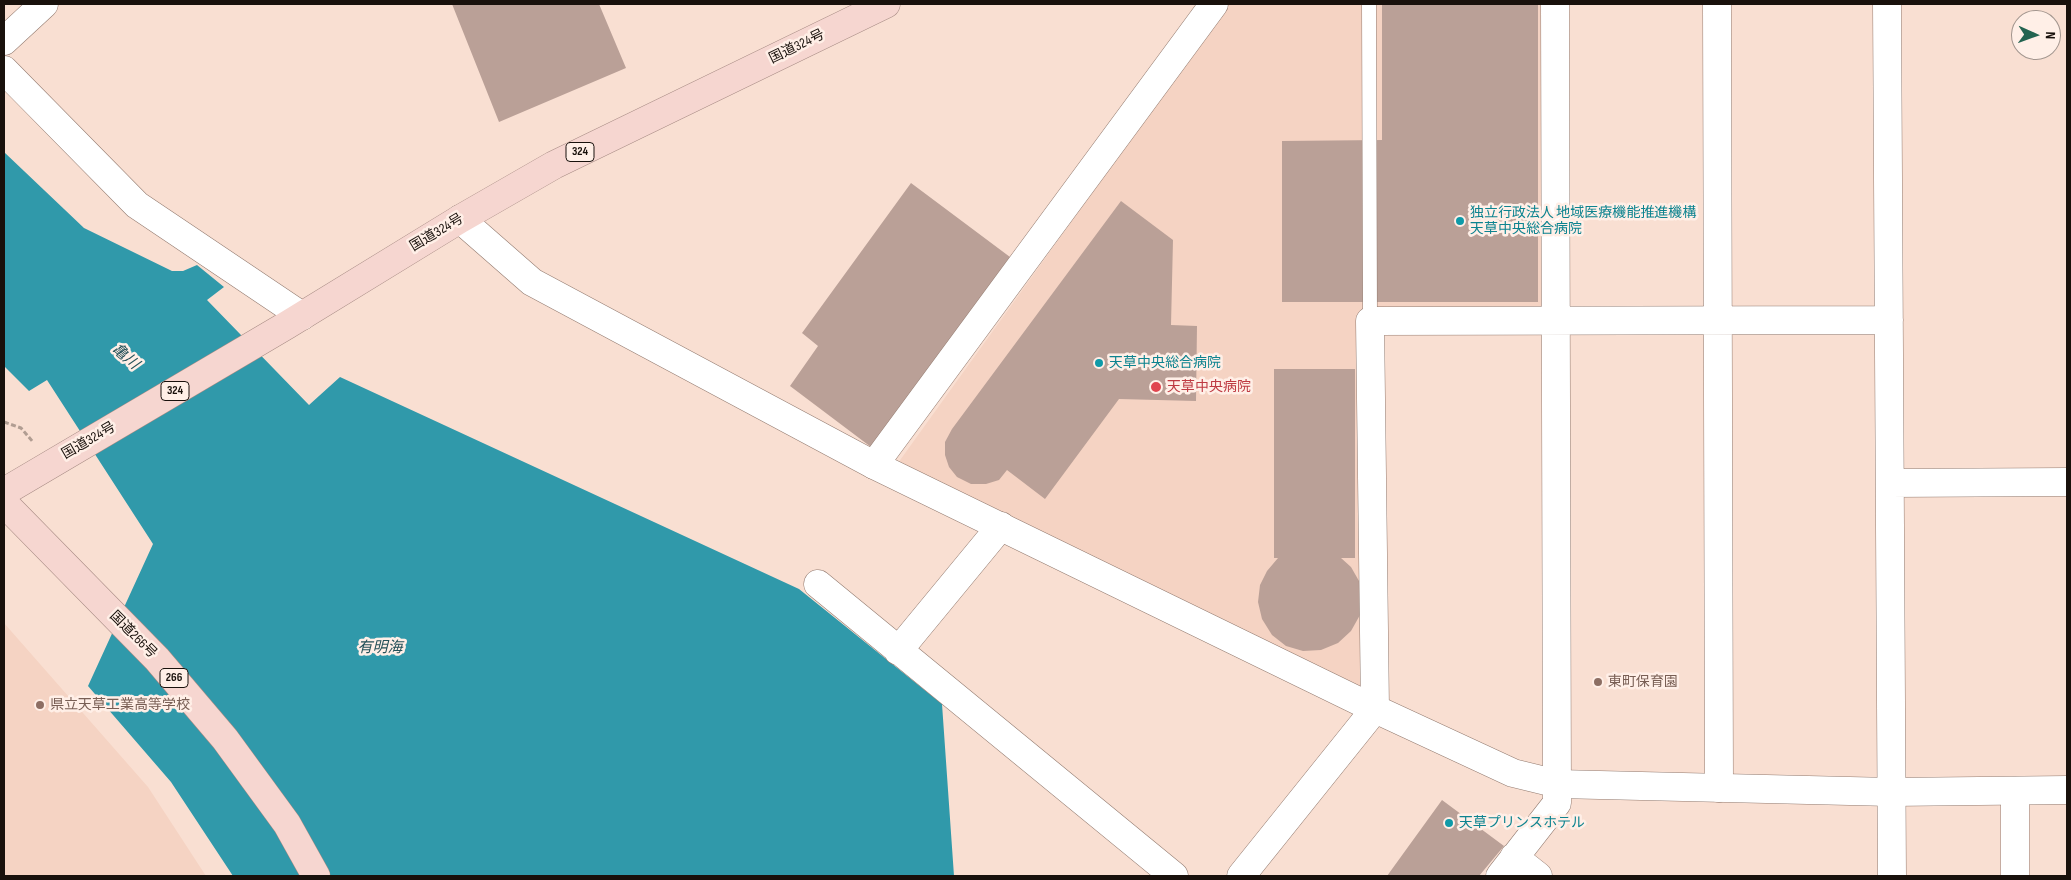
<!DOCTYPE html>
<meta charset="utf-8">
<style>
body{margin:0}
#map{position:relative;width:2071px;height:880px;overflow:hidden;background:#f9dfd2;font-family:"Sofia Sans Condensed",sans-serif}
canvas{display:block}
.frame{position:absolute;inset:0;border:5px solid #19110c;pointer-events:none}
.north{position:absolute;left:2011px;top:10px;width:50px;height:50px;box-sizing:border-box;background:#ffefe7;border:1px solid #a3968f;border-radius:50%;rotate:92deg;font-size:14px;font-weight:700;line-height:20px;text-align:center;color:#19110c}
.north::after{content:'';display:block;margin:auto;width:18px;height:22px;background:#246451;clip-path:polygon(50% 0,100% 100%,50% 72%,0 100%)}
</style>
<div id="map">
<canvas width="2071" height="880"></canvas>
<div class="frame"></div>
<div class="north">N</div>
</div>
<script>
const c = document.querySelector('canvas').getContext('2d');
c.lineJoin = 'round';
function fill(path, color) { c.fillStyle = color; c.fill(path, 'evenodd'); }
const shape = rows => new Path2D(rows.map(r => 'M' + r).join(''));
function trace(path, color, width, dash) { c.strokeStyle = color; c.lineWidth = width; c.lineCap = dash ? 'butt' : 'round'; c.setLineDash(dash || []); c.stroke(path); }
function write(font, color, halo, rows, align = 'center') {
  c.font = font + ' "Sofia Sans Condensed","Noto Sans JP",sans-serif'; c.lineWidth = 5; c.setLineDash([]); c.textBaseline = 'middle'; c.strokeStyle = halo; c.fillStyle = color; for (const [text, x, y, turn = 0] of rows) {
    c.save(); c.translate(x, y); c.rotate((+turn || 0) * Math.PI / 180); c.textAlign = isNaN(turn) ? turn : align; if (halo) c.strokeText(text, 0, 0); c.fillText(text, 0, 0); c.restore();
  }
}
fill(shape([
 [1228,4,1546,4,1546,309,1359,311,1364,692,898,463],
 [4,623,148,787,206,876,4,876]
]), '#f5d3c3');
fill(shape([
 [4,152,84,228,172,271,183,271,197,265,224,287,207,300,309,405,340,377,799,589,942,704,954,876,233,876,171,782,88,686,153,544,47,380,29,391,4,366]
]), '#3099aa');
fill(shape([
 [452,4,599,4,626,68,499,122],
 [1382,4,1538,4,1538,302,1282,302,1282,141,1382,140],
 [911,183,1010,257,871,447,790,386,818,346,802,333],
 [1121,201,1173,240,1171,325,1197,326,1196,401,1119,399,1045,499,1007,470,999,480,986,484,971,484,957,477,949,467,945,455,945,442,952,429],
 [1274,369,1355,369,1355,558,1341,558,1351,567,1359,581,1362,597,1360,615,1351,631,1338,643,1321,650,1303,651,1286,646,1272,635,1262,619,1258,602,1260,585,1267,571,1278,558,1274,558],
 [1442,800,1504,846,1479,876,1387,876]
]), '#baa097');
const service = shape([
 [1369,4,1370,321]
]);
const minor = shape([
 [1717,4,1719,788],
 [1887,4,1892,876],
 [4,41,44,4],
 [4,70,137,205,302,316],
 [874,465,1214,4],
 [1890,483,2067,482],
 [818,584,1174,876],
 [898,651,1001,526],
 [2015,791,2015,876],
 [1514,857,1538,876],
 [1241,876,1375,709,1370,321,1889,320],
 [1500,876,1557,803,1555,4]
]);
const tertiary = shape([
 [460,219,532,282,874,465,1375,709,1513,773,1558,784,1891,792,2067,790]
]);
const trunk = shape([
 [4,492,287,325,460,219,554,165,886,4],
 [4,503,157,659,225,739,287,824,316,876]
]);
trace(service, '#937b70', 15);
trace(minor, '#937b70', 29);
trace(tertiary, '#937b70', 29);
trace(trunk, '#a78b84', 29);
trace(shape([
 [4,422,21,428,33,442]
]), '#b19d92', 3, [5, 2.5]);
trace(service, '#fff', 14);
trace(minor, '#fff', 28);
trace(tertiary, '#fff', 28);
trace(trunk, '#f6d6d0', 28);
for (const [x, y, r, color] of [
 [1460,221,5,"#0f9aa8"],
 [1099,363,5,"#0f9aa8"],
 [1156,387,6,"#e0444e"],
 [1598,682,5,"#8d6e63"],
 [40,705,5,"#8d6e63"],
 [1449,823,5,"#0f9aa8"]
]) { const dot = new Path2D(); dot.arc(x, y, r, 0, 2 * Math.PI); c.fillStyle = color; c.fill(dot); trace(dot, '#ffefe7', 2); }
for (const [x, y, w] of [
 [580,152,28],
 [175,391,28],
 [174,678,28]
]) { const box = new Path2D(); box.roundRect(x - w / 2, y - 9.5, w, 19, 4); c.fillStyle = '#ffefe7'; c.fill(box); trace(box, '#19110c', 1); }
write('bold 12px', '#19110c', null, [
 ["324",580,152],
 ["324",175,391],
 ["266",174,678]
]);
write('14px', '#19110c', '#ffefe7', [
 ["国道324号",797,47,-26],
 ["国道324号",437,233,-31],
 ["国道324号",89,441,-30],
 ["国道266号",133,635,45]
]);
write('14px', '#0d838f', '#ffefe7', [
 ["独立行政法人 地域医療機能推進機構",1470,213],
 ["天草中央総合病院",1470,229],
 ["天草中央総合病院",1109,363],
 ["天草プリンスホテル",1459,823]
], 'left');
write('14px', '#be3a42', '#ffefe7', [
 ["天草中央病院",1167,387]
], 'left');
write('14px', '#785e54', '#ffefe7', [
 ["東町保育園",1608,682],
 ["県立天草工業高等学校",50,705]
], 'left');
write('italic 15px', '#255159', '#ffefe7', [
 ["亀川",125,357,41],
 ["有明海",380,648]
]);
</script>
